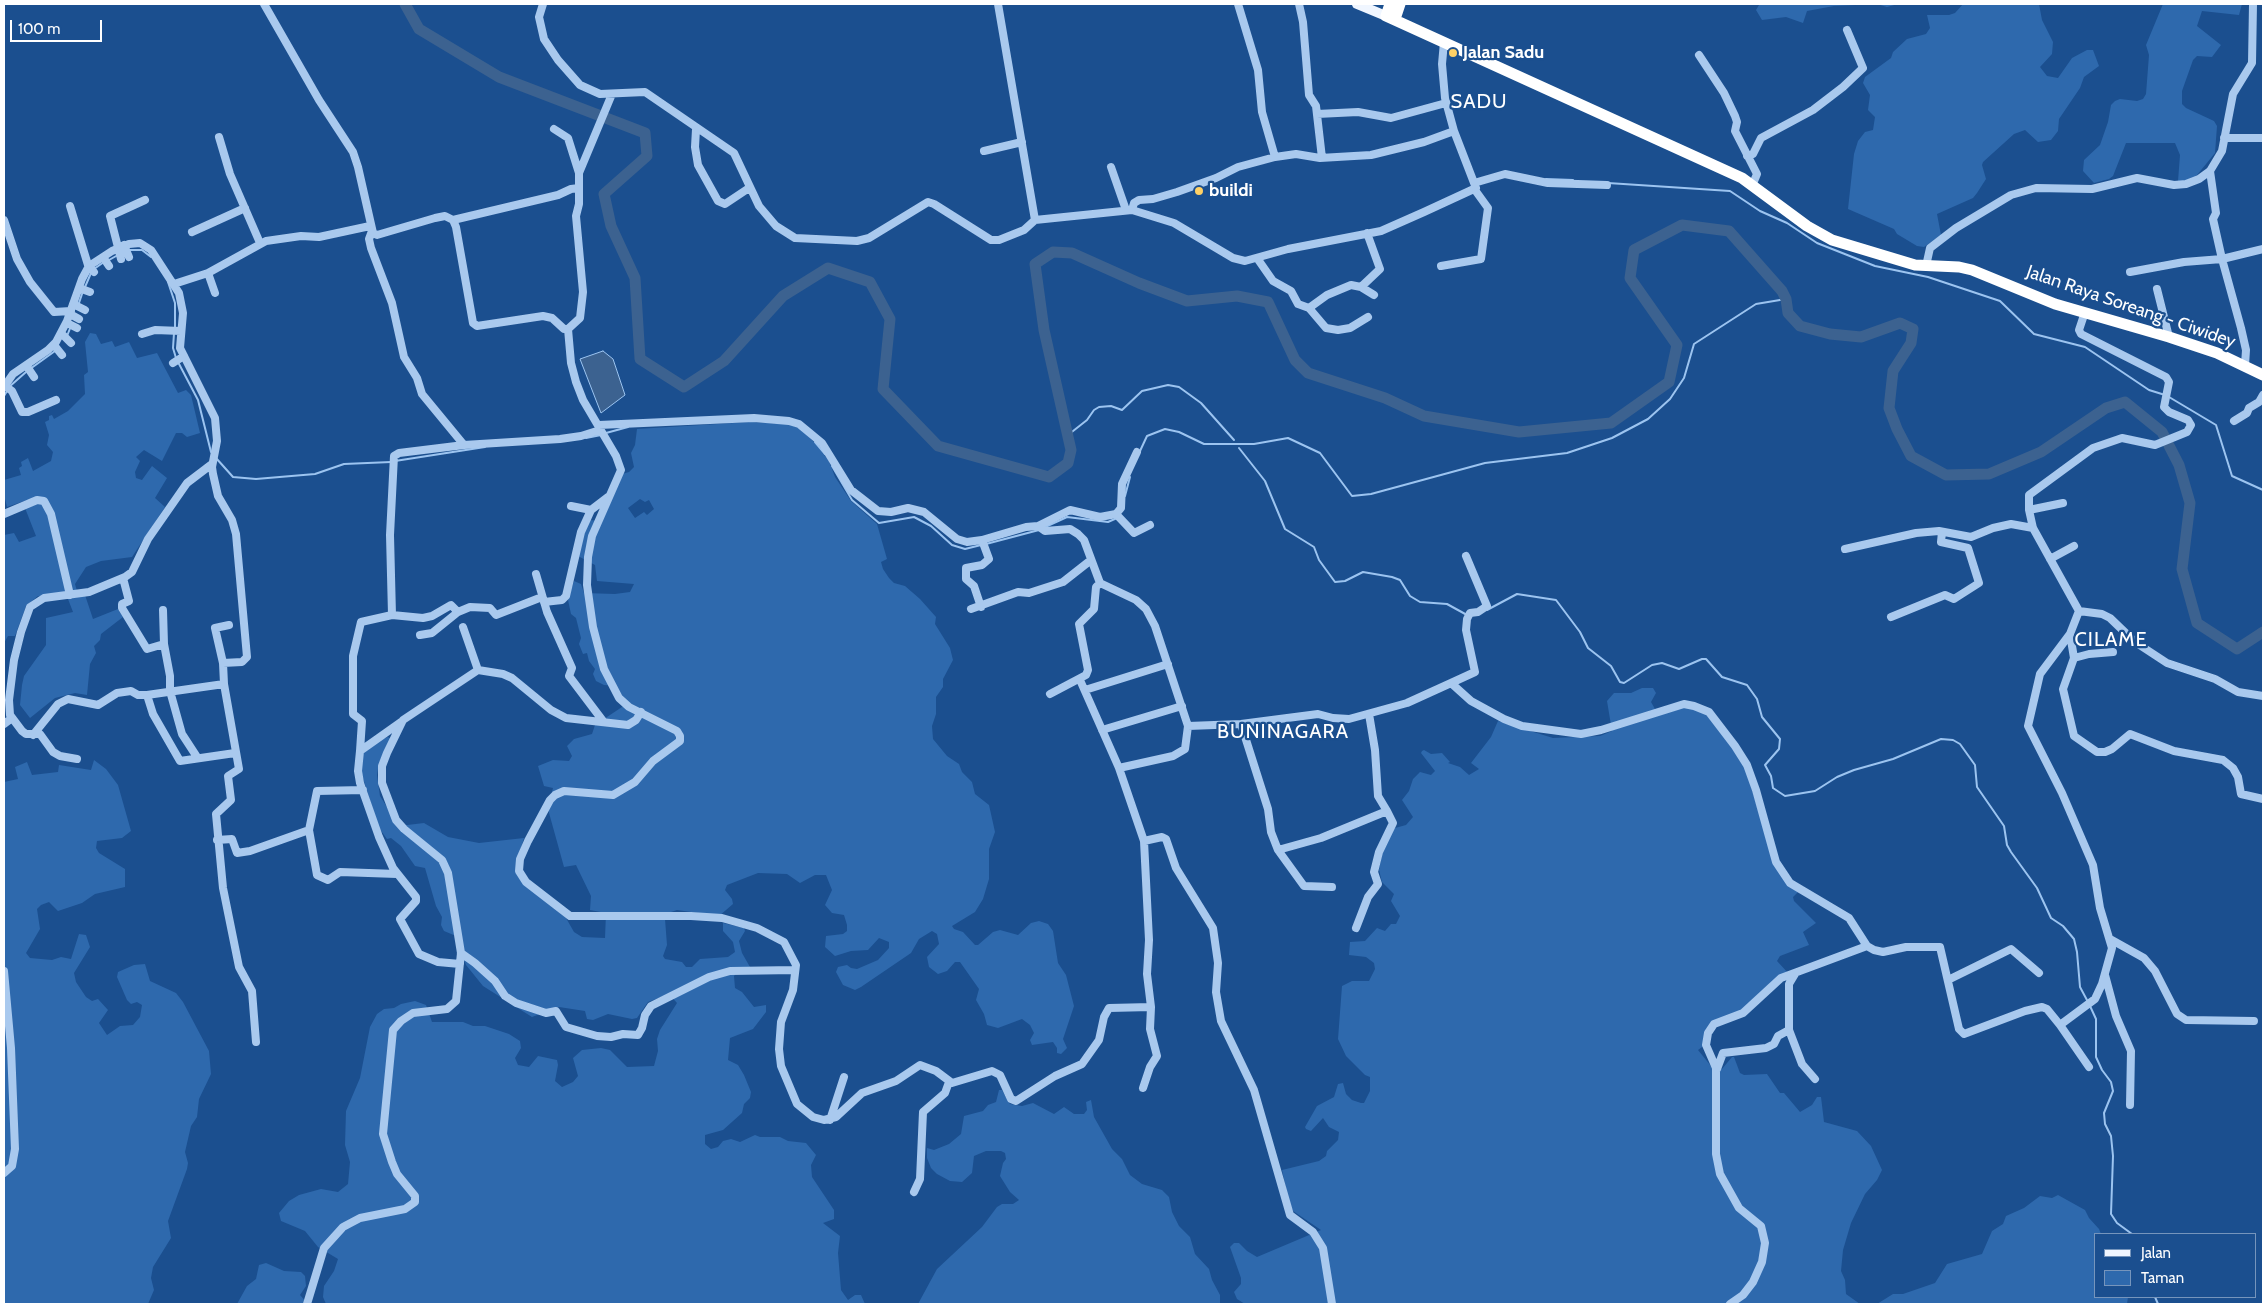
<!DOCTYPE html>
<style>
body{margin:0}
#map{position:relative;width:2267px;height:1308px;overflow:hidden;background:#1b4f8f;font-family:Cabin,sans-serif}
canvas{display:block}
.frame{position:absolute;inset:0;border:5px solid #fff;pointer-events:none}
.legend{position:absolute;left:2094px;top:1233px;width:162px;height:65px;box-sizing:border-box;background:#1b4f8f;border:1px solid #7695bc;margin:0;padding:6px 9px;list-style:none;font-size:15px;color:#fff}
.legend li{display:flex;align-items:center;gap:10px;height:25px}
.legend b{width:25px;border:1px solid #7695bc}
.scale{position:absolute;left:10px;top:20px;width:92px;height:22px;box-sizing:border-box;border:2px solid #fff;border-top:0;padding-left:6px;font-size:15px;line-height:18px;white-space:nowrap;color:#fff;-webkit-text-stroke:4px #1b4f8f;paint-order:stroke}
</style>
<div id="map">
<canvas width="2267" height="1308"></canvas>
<div class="frame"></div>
<ul class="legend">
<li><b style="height:6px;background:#f0f6ff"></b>Jalan</li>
<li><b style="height:14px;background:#2e69ad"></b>Taman</li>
</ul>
<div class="scale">100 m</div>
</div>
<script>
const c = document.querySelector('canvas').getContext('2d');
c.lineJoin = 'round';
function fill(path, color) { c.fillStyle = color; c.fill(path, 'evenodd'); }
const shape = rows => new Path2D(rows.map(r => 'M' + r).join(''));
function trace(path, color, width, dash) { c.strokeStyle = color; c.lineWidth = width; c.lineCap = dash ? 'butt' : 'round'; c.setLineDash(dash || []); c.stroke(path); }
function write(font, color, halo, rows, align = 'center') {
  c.font = font + ' Cabin,sans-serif'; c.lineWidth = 4.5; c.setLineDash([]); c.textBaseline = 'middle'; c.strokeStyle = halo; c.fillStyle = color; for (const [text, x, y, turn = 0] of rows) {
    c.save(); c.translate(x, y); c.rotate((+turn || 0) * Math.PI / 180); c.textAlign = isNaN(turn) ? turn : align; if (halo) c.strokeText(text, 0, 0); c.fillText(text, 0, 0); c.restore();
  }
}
fill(shape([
 [1771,4,1898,4,1887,7,1877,4,1834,6,1807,11,1803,23,1786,17,1762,20,1756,10,1759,5],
 [1963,4,2039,4,2042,20,2053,42,2052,54,2040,67,2047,76,2058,78,2072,58,2087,50,2093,50,2099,66,2084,77,2080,88,2059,119,2058,131,2051,140,2038,142,2025,130,2014,134,1983,162,1982,165,1986,179,1977,193,1973,198,1937,214,1941,235,1924,247,1917,246,1897,234,1894,229,1848,209,1854,154,1858,141,1865,132,1873,130,1875,117,1868,110,1870,95,1863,83,1865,77,1891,58,1893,52,1907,39,1926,34,1930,28,1927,15,1949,15,1955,13],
 [2163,4,2242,4,2239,15,2202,11,2197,26,2221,45,2212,57,2197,56,2193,60,2182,91,2182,104,2186,108,2214,121,2217,126,2215,153,2193,180,2178,181,2180,155,2175,143,2126,143,2113,176,2109,179,2094,183,2083,171,2084,160,2100,145,2108,122,2111,105,2115,101,2120,99,2137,101,2143,99,2146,94,2149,55,2146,45],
 [90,333,96,334,101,344,112,341,115,347,129,342,137,358,157,353,178,393,186,390,191,395,200,433,187,437,182,433,176,433,162,461,144,450,136,457,140,461,135,472,136,478,142,480,152,466,167,478,155,498,165,507,132,557,101,561,86,567,75,584,77,591,47,599,38,596,26,606,15,636,8,636,4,643,4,535,14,533,19,542,36,536,25,508,27,500,7,507,4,495,4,480,21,475,19,468,22,466,21,462,28,458,33,471,51,461,53,452,47,445,49,435,45,422,49,420,49,416,52,415,54,419,68,411,85,394,84,375,88,372,85,342],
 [750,422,788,424,800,428,814,442,829,461,835,477,851,501,877,524,887,559,881,562,883,569,889,578,894,583,905,586,920,599,936,617,935,624,950,648,953,660,943,679,943,687,936,697,936,714,932,726,933,739,947,756,959,764,962,772,972,782,975,794,989,805,995,832,989,849,989,879,983,899,975,912,952,926,954,929,963,932,975,945,978,945,993,932,1000,930,1018,935,1031,923,1039,921,1048,924,1053,931,1058,963,1066,975,1074,1006,1063,1039,1067,1048,1061,1054,1057,1053,1057,1048,1053,1042,1032,1045,1030,1040,1034,1033,1030,1025,1022,1019,998,1028,987,1025,984,1014,976,1000,979,989,960,962,955,962,947,971,938,974,929,967,927,957,939,944,937,934,932,931,919,939,911,953,861,987,855,990,843,985,836,972,838,967,847,965,851,968,857,969,878,960,889,948,889,942,879,938,868,950,851,951,835,956,825,947,826,936,843,934,847,931,847,925,844,915,832,913,825,905,832,890,826,875,815,875,800,883,787,874,758,873,727,885,725,890,732,899,733,904,719,916,677,910,668,913,665,919,667,945,663,956,665,959,682,962,686,967,692,967,700,959,728,957,735,952,733,942,723,931,723,923,744,928,745,931,739,941,742,953,750,967,741,967,734,976,735,988,742,992,754,1007,766,1005,766,1012,753,1029,730,1038,728,1060,738,1065,744,1075,751,1092,750,1098,744,1104,742,1113,723,1130,705,1135,705,1144,711,1149,718,1147,723,1141,731,1139,740,1142,755,1135,760,1137,780,1137,788,1141,806,1143,816,1155,811,1165,812,1177,834,1210,834,1219,823,1223,840,1236,838,1253,841,1290,848,1300,855,1295,861,1295,865,1304,326,1304,323,1297,324,1286,334,1271,338,1259,318,1247,305,1231,281,1221,279,1213,289,1201,299,1195,321,1189,338,1192,348,1184,350,1162,345,1145,346,1111,360,1078,370,1027,377,1014,384,1009,394,1008,401,1004,415,1001,426,1005,432,1022,463,1022,473,1026,485,1026,509,1034,520,1041,521,1048,515,1058,518,1065,529,1067,538,1056,557,1060,558,1065,555,1081,562,1087,573,1082,578,1076,573,1058,582,1050,601,1048,610,1050,627,1067,654,1066,658,1051,657,1039,660,1030,677,1003,669,994,648,1002,637,1018,632,1019,608,1014,593,1020,587,1019,585,1011,559,1007,532,1017,483,986,466,965,456,936,444,931,441,925,442,917,436,906,425,868,415,866,401,846,391,838,387,839,379,828,360,769,363,751,382,739,388,737,392,739,379,763,377,775,380,796,399,826,424,823,448,837,479,843,524,838,518,858,529,887,566,918,574,932,582,937,605,938,606,913,590,910,591,896,576,865,564,867,546,802,551,796,553,788,544,786,538,766,553,760,569,761,572,756,567,746,574,739,592,734,595,725,628,703,614,686,604,685,596,681,593,674,595,669,589,661,587,653,583,654,579,644,581,638,576,618,571,614,568,600,574,581,581,584,584,593,615,594,630,592,634,584,597,581,595,565,578,556,582,532,589,520,600,521,622,474,629,472,634,467,631,453,635,445,637,429],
 [640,499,645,502,649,500,654,509,647,515,644,512,635,518,628,508],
 [85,595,93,619,118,609,123,617,101,634,100,640,94,646,96,653,90,664,87,695,75,693,55,698,30,718,20,705,22,685,24,676,46,645,46,618,73,612,68,599],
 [1642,688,1653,688,1656,693,1651,702,1655,709,1684,706,1708,714,1745,766,1774,863,1798,892,1793,897,1794,901,1816,923,1803,932,1809,945,1780,956,1777,961,1789,974,1746,1009,1713,1023,1705,1045,1698,1050,1711,1066,1722,1069,1732,1057,1734,1057,1740,1073,1744,1075,1767,1074,1780,1093,1784,1093,1800,1112,1812,1105,1817,1097,1821,1097,1824,1122,1857,1131,1871,1146,1882,1170,1877,1180,1865,1194,1851,1223,1843,1250,1841,1271,1845,1280,1846,1294,1860,1304,1245,1304,1237,1299,1234,1292,1241,1284,1241,1278,1230,1247,1234,1243,1239,1243,1247,1251,1257,1257,1321,1230,1293,1211,1289,1202,1282,1170,1319,1161,1326,1156,1327,1151,1338,1140,1339,1132,1329,1127,1323,1118,1311,1131,1306,1129,1305,1127,1317,1106,1334,1097,1338,1084,1343,1083,1346,1094,1352,1100,1361,1103,1364,1103,1370,1091,1370,1077,1365,1075,1346,1056,1338,1039,1342,986,1352,981,1369,981,1375,969,1374,963,1366,957,1349,955,1350,942,1365,941,1377,928,1385,931,1391,924,1396,924,1400,916,1391,901,1394,894,1382,882,1379,870,1383,849,1390,835,1395,828,1406,825,1413,817,1402,800,1409,791,1413,779,1420,772,1431,775,1435,771,1421,753,1422,751,1424,750,1431,754,1442,753,1450,762,1448,763,1460,767,1469,775,1479,769,1471,763,1491,737,1498,721,1553,738,1600,736,1612,731,1607,701,1614,693,1631,693],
 [94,760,106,769,118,785,131,831,122,838,97,841,96,848,99,853,125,869,125,887,95,894,82,903,58,911,49,902,41,905,37,909,40,929,26,953,30,958,52,960,61,957,71,959,79,934,86,935,90,947,74,973,76,982,86,997,92,1001,98,999,108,1010,99,1023,107,1035,120,1026,133,1025,140,1017,142,1005,137,1002,131,1004,127,1000,117,977,118,972,134,965,145,964,150,981,176,993,183,1002,209,1051,211,1074,199,1099,197,1117,191,1126,185,1152,188,1163,187,1169,168,1221,171,1238,153,1267,151,1278,154,1290,148,1304,4,1304,4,782,18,779,15,767,27,762,32,775,58,772,59,765,91,770],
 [999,1090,1002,1090,1010,1104,1022,1106,1033,1103,1054,1114,1064,1107,1074,1114,1084,1114,1087,1110,1086,1102,1091,1100,1094,1117,1112,1149,1122,1159,1130,1175,1142,1184,1162,1190,1169,1197,1172,1212,1179,1226,1190,1237,1195,1254,1209,1269,1212,1280,1220,1295,1220,1304,918,1304,937,1269,982,1227,997,1207,1002,1204,1013,1204,1019,1200,1010,1192,1000,1176,1003,1163,1006,1159,1005,1153,1001,1151,986,1151,974,1156,972,1173,962,1182,950,1181,937,1174,931,1168,927,1158,927,1148,934,1150,949,1144,961,1134,964,1116,983,1111,988,1105,996,1102],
 [2058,1195,2085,1210,2089,1218,2099,1229,2101,1234,2096,1234,2096,1297,2128,1297,2127,1304,1877,1304,1893,1294,1903,1294,1935,1283,1947,1264,1982,1254,1992,1231,2003,1224,2006,1216,2024,1208,2040,1196,2052,1198],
 [266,1263,284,1271,301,1272,305,1276,306,1286,300,1295,308,1304,237,1304,247,1286,256,1279,259,1265]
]), '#2e69ad');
const water = shape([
 [603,351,613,359,625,395,601,413,580,359,603,351]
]);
fill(water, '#3c6290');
trace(water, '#9cc4f0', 1);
trace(shape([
 [1546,179,1573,180],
 [1608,183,1730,191,1760,211,1787,223,1817,243,1875,266,1928,277,2000,301,2034,334,2085,347,2149,390,2165,395],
 [129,250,142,250,151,257],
 [109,260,118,255],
 [94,269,104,262],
 [168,282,175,303,175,328],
 [85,287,91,273],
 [79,303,83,291],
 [174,333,173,348,176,358],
 [67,336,71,326],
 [178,362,198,400,211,452],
 [30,369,55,351],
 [9,387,26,372],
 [4,396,7,391],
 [2169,397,2216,425,2232,476,2263,490],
 [606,433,628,427],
 [1068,435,1087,420,1094,410,1099,407,1111,406,1122,410,1142,391,1168,385,1179,387,1201,403,1234,440],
 [586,438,601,435],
 [815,442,825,454],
 [1239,448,1265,481,1285,529,1314,547,1319,560,1335,582,1345,581,1363,572,1392,577,1400,580,1410,596,1420,602,1447,604,1467,615],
 [1140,451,1147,436,1165,429,1179,432,1204,444,1254,444,1288,438,1320,453,1352,496,1371,494,1485,463,1567,453,1612,438,1648,419,1670,399,1684,378,1694,344,1756,304,1786,299],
 [216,458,233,477,256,479,315,474,344,464,391,462],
 [395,461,485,447],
 [832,466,852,500,879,523,914,517,931,526,952,545,965,549,981,545],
 [1125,496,1130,477],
 [1043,528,1067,517,1108,522,1117,518],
 [986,544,1039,530],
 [1487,610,1517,594,1556,600,1580,632,1588,648,1611,666,1620,682,1624,683,1652,665,1662,663,1679,669,1702,659,1706,659,1722,677,1747,685,1757,699,1762,717,1780,739,1779,749,1765,765,1771,776,1773,788,1785,796,1815,791,1837,777,1854,770,1893,759,1941,739,1953,740,1960,744,1975,765,1977,787,2004,826,2007,845,2011,852,2037,888,2051,918,2063,926,2074,939,2077,952,2080,987,2088,1002],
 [2090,1006,2096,1019,2096,1057,2102,1070,2111,1082,2113,1091,2104,1113,2105,1124,2111,1136,2113,1156,2111,1214,2117,1223,2132,1234],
 [2155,1297,2158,1304]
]), '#9cc4f0', 2);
trace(shape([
 [405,4,419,29,499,77,645,133,647,156,604,194,611,226,635,278,640,359,684,387,724,361,783,296,828,268,870,282,890,319,883,389,938,446,1049,477,1068,463,1071,450,1044,330,1035,264,1053,252,1072,253,1139,283,1187,301,1237,296,1268,302,1295,360,1308,373,1385,398,1424,416,1519,432,1611,423,1669,382,1677,345,1630,278,1634,250,1682,225,1729,231,1782,291,1786,299,1788,313,1800,326,1830,334,1861,337,1900,323,1913,329,1911,343,1893,371,1889,408,1897,429,1911,456,1946,475,1989,474,2041,452,2106,408,2125,402,2162,432,2179,465,2190,503,2182,569,2197,623,2237,649,2263,632]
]), '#3c6290', 11);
trace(shape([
 [264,4,319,100,353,152,358,167,373,233,377,235,435,218,445,216,453,220,456,227,473,323,477,326,543,316,552,318,564,329,568,329,580,318,583,292,576,216,579,204,579,173,612,94],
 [543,4,539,17,544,39,558,60,580,85,600,94,645,92,734,153,759,206,776,226,795,238,857,241,869,238,928,202,934,204,991,240,999,240,1024,230,1035,220,998,4],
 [1238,4,1258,70,1262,112,1275,157],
 [1299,4,1303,22,1309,95,1316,106,1322,158],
 [1699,55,1724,93,1735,116,1737,122,1735,131,1757,174,1752,186],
 [1317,114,1358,112,1391,118,1446,103],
 [554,129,568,138,579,173],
 [696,129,695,147,698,165,718,201,725,204,749,188],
 [219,137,230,174,260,243],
 [2224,138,2263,138],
 [984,151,1022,142],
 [1747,156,1753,154,1761,138,1813,110,1843,87,1863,68,1847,30],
 [1111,167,1126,210],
 [1474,183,1505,174,1548,183,1607,185],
 [70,206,88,265,94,272],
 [1132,210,1134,203,1139,200,1153,199,1177,192,1216,178,1238,167,1275,157,1296,154,1320,158,1371,155,1424,142,1454,131],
 [4,220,17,259,30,282,54,312,71,311],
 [453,220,558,195,571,189,579,188],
 [1035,220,1132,210,1174,223,1233,258,1245,261,1288,249,1381,231,1424,212,1476,188,1454,131,1445,98,1442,64,1444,42],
 [192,232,245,208],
 [124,245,129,257],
 [103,257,109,266],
 [1257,258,1273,281,1291,291,1298,304,1309,308,1326,328,1338,330,1350,328,1368,317],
 [121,259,110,216,145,200],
 [1441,266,1481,259,1488,208,1475,190],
 [1926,266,1930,248,1956,228,2011,195,2036,188,2092,189,2137,178,2174,185,2186,184,2199,179,2210,171,2222,151,2233,94,2252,63,2253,4],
 [2130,272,2184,262,2222,259,2213,219,2216,213,2210,171],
 [208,273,215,293],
 [174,284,208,273,266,241,301,236,319,237,370,226],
 [1361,287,1380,269,1367,233],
 [79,288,90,292],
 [2157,289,2169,337],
 [73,304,85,310],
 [1309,308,1327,295,1351,285,1361,287,1374,295],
 [70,314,79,319],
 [67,323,77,328],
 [568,329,571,363,576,382,583,400,616,456,621,470,592,536,588,557,587,585,593,627,604,669,619,698,629,707,677,731,680,736,680,741,653,761,635,782,613,795,564,791,555,795,550,800,528,841,520,859,519,871,526,882,570,916,691,916,722,918,757,928,784,942,796,965,793,990,781,1022,779,1049,781,1066,797,1104,813,1117,824,1120,836,1117,862,1093,896,1081,920,1065,936,1071,952,1083,992,1071,1000,1075,1011,1099,1016,1101,1055,1076,1082,1064,1099,1040,1104,1017,1109,1008,1151,1007,1147,974,1149,940,1144,841,1119,768,1173,756,1185,749,1188,726,1155,626,1146,609,1136,600,1100,583,1084,540,1078,534,1070,529,1045,531,1038,526,1026,527,982,540,989,559,982,565,966,568,966,579,974,586,981,607],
 [61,333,71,343],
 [142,334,155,330,181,331],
 [54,345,62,355],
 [173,363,184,356],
 [26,365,34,377],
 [2245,365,2246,350,2241,328,2222,259,2263,249],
 [5,386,12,391,22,412,28,412,56,400],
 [4,387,13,374,48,350,56,342,67,321,82,279,89,266,112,251,129,244,140,243,151,250,179,293,183,313,180,348,215,418,217,441,212,467,213,474,218,496,232,520,236,534,247,657,242,662,223,663,224,684,239,769,228,776,231,800,216,814,223,888,239,967,252,991,256,1042],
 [2234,421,2247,413,2249,408,2259,402,2263,395],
 [599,425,754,418,789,421,799,424,822,443,851,490,878,511,891,512,908,508,924,512,957,539,967,542,982,540],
 [464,445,560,439,581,436,600,430],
 [571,506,591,510],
 [2029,510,2063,503],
 [4,514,37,500,44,501,51,514,70,595],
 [1116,514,1121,508,1122,484,1137,452],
 [1038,526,1070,510,1100,517,1116,514,1134,533,1150,525],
 [1845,549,1916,533,1939,531,1971,537,1993,528,2011,524,2033,528],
 [2050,559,2074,546],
 [536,574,547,612,572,668,569,676,603,721],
 [123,578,129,601,122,604,122,608,147,649,164,644],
 [544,602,562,600,566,596,581,532,591,510,608,497],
 [971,609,1018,592,1029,593,1063,582,1091,560],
 [163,610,164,644,170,676,170,691,182,734,197,757],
 [2079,611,2033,528,2029,510,2029,495,2093,448,2122,438,2155,445,2187,432,2191,425,2188,420,2169,412,2164,407,2169,382,2166,377,2081,334,2079,330,2085,312],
 [2079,611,2070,634,2074,658,2063,689,2074,736,2097,752,2105,752,2112,749,2130,734,2174,751,2223,760,2233,768,2238,777,2241,794,2263,799],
 [2079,611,2102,614,2110,618,2135,642,2167,663,2215,679,2238,692,2263,696],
 [392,615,423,618,432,616,451,605,458,612,470,607,490,608,496,615,542,597],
 [1891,617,1945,595,1954,599,1957,597,1979,583,1968,548,1941,542,1942,532],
 [463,627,478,670],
 [420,635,432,633,458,612],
 [2074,658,2089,654,2113,652],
 [223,663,215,628,229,625],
 [1080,680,1119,768],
 [1451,683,1475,672,1466,630,1467,619,1470,613,1478,612,1487,606,1466,556],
 [1085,690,1168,664],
 [1050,694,1086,675,1088,670,1079,624,1094,609,1096,587,1100,583],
 [147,695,153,714,180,761,235,753],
 [401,722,360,751,358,771,360,783,379,837,393,868,416,897,416,901,400,919,419,954,438,962,460,964],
 [4,724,12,718],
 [1241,724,1268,809,1271,832,1278,850,1321,838,1387,811,1378,796,1375,750,1369,714],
 [1188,726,1241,724,1318,714,1333,718,1349,719,1407,703,1451,683,1471,701,1504,719,1522,726,1581,734,1601,730,1684,704,1694,706,1709,712,1735,746,1747,765,1756,790,1776,862,1790,883,1849,918,1867,946,1874,950,1883,952,1906,947,1940,947,1959,1029,1964,1034,2025,1011,2042,1007,2047,1009,2060,1025,2095,999,2102,984,2112,948,2100,908,2093,865,2062,793,2028,726,2040,674,2070,634],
 [1102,730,1182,706],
 [33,735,58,704,68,699,98,705,117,693,131,691,138,695,147,695,224,684],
 [360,751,362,721,353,714,353,656,361,622,392,615,390,535,394,456,399,453,464,445,422,394,417,378,404,357,392,303,371,248,369,239,372,231],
 [77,759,60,756,53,752,40,734,26,734,22,731,10,715,9,700,14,660,21,632,30,607,44,598,89,592,125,577,132,572,148,539,187,483,212,464],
 [309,830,317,875,328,880,340,872,397,874],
 [217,840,232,839,237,853,250,851,309,830,317,791,363,790],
 [1144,841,1162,837,1166,839,1176,868,1213,928,1218,963,1216,992,1221,1021,1254,1090,1290,1215,1313,1232,1323,1248,1332,1304],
 [1278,850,1304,886,1332,887],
 [1356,928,1368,897,1378,884,1374,872,1379,852,1393,823,1387,811],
 [2110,939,2144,958,2155,971,2177,1014,2186,1020,2254,1021],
 [461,953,475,963,495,981,505,996,516,1003,546,1013,556,1011,566,1027,597,1036,611,1037,623,1034,638,1035,642,1028,645,1015,651,1006,709,977,730,971,795,970],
 [4,971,11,1048,15,1149,12,1166,4,1173],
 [1795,974,1789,984,1789,1030,1802,1064,1815,1079],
 [2105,975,2116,1016,2131,1051,2130,1105],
 [1948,980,2011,949,2039,973],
 [2060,1025,2089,1067],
 [1717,1069,1723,1053,1766,1048,1774,1044,1778,1036,1789,1030],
 [1143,1088,1150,1067,1157,1056,1150,1029,1151,1007],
 [830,1120,844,1077],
 [914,1192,920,1179,923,1112,945,1093,949,1082],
 [307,1304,324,1248,343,1227,360,1218,405,1209,415,1202,415,1196,397,1174,392,1162,383,1134,393,1030,401,1021,413,1013,447,1009,456,1001,461,953,448,873,442,860,404,829,396,820,382,783,382,766,387,753,403,720,478,670,503,674,512,678,551,710,566,718,628,725,636,720,641,712],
 [1730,1304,1743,1295,1753,1282,1762,1262,1765,1243,1761,1226,1739,1208,1720,1174,1716,1154,1716,1068,1706,1045,1708,1033,1714,1024,1743,1013,1781,978,1867,946]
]), '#a9c9ee', 8);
trace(shape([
 [1357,4,1386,16]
]), '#f0f6ff', 10);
trace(shape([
 [1390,4,1386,16,1742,178,1807,226,1832,240,1915,265,1959,267,1972,270,2055,304,2169,337,2217,353,2263,375],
 [1395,19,1400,4]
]), '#fff', 11);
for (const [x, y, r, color] of [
 [1453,53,5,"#ffd166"],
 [1199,191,5,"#ffd166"]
]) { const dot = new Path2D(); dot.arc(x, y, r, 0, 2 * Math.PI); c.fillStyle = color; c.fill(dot); trace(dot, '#1b4f8f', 2); }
write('bold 18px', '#fff', '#1b4f8f', [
 ["Jalan Sadu",1463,53],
 ["buildi",1209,191]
], 'left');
write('18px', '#fff', '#1b4f8f', [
 ["Jalan Raya Soreang - Ciwidey",2131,307,19]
]);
c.letterSpacing = '1px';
write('20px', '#fff', '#1b4f8f', [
 ["SADU",1479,102],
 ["CILAME",2111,640],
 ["BUNINAGARA",1283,732]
]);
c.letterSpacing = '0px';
</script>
